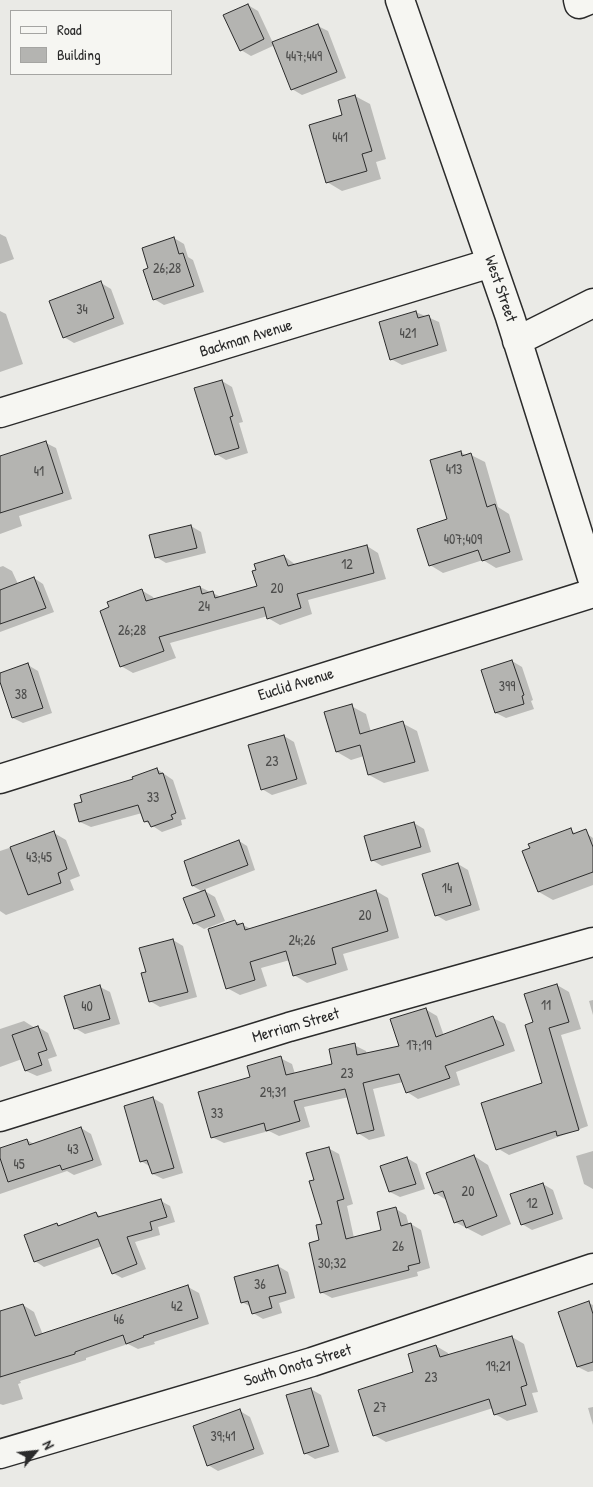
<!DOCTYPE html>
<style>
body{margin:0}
#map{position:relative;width:593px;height:1487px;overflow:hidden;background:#eaeae6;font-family:"Patrick Hand",sans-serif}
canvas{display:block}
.legend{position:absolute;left:10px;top:10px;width:162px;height:65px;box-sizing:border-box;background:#f6f6f2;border:1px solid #a5a5a2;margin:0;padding:6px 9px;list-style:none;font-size:15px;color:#2b2b2b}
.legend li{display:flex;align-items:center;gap:10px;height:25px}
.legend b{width:25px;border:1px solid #a5a5a2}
.north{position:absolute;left:10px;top:1427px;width:50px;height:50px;-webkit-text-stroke:4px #f6f6f2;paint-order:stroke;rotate:62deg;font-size:14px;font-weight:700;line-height:20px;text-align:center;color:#2b2b2b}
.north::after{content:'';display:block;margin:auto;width:18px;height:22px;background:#2b2b2b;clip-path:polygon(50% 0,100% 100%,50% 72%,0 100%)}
</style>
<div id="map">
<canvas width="593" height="1487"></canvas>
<ul class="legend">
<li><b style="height:6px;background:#f6f6f2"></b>Road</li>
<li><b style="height:14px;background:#b4b4b1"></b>Building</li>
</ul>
<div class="north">N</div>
</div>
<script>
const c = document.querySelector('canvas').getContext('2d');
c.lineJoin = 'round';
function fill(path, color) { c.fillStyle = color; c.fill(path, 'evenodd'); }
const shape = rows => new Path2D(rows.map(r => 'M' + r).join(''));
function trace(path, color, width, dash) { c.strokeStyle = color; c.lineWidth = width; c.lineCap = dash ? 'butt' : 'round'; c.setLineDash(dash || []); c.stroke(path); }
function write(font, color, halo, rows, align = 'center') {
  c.font = font + ' "Patrick Hand",sans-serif'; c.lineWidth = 4.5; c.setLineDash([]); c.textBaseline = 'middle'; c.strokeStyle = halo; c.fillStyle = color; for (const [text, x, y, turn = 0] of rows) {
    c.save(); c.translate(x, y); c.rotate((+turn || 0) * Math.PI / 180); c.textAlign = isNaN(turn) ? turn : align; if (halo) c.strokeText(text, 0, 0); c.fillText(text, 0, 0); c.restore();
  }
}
fill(shape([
 [248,5,258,11,273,43,318,26,328,31,346,78,302,95,292,89,275,45,251,56,241,50],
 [355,96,370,104,386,159,376,162,381,179,342,191,327,182,344,116,339,101],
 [0,234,6,237,14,259,0,264],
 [174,238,184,244,188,257,193,260,204,292,164,305,154,299,150,269],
 [101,283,111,289,124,324,74,343,64,337],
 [0,311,6,314,23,364,0,372],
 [416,312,439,322,447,351,402,365,391,359],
 [222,381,232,387,243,422,239,423,248,453,226,460,216,454],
 [46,443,56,448,72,499,19,516,22,526,0,534,0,461],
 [461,452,467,456,471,455,485,462,498,507,509,514,523,560,496,568,483,560,443,573,430,565,449,520],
 [191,526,201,532,206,553,166,563,156,557],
 [367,546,378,553,386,579,308,600,312,614,280,625,268,618,268,616,170,643,176,658,133,673,121,666,141,590,153,597,154,600,200,587,221,597,258,587,284,556,296,565],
 [3,566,12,571,18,584,34,578,43,584,54,612,0,632,0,567],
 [512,661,522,667,533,700,531,701,534,709,506,718,496,713],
 [28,665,38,671,52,713,23,723,13,718,0,674],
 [351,706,366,714,371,732,402,723,417,731,429,771,384,783,369,775,364,756,351,760,337,752],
 [284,736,294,742,307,784,272,795,262,789],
 [157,769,173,780,186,819,181,820,182,825,162,832,145,821,142,813,91,827,80,822,134,780],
 [414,823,424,829,431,852,382,866,372,860],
 [570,830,577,834,583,831,593,838,593,885,553,900,539,892],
 [54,833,66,840,80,876,70,880,74,890,6,915,0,911,0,851],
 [239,841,247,846,255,870,203,890,215,897,225,921,210,927,211,929,235,921,251,929,376,891,388,898,399,938,343,954,348,970,307,983,294,975,290,960,261,968,267,986,240,995,227,988,209,927,204,929,194,923,203,892,193,886,185,861],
 [458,864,468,870,480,910,446,921,436,915],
 [173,940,183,946,197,997,160,1007,150,1001,148,973],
 [557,985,569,992,581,1029,561,1035,588,1126,509,1155,497,1148,544,1084,535,1022],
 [100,987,110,992,120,1024,85,1034,75,1028],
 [593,1000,593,1015,589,1001],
 [425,1009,437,1016,444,1036,493,1018,505,1024,515,1051,456,1072,460,1085,418,1099,407,1092,403,1082,373,1089,385,1136,369,1140,358,1133,349,1097,304,1107,310,1127,279,1136,269,1131,224,1143,212,1137,252,1078,280,1058,292,1064,295,1074,334,1065,354,1045,366,1051,367,1055,400,1047],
 [24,1021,35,1028,38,1027,48,1033,57,1056,48,1059,52,1071,37,1076,26,1071,22,1059,0,1067,0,1029],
 [153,1098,163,1104,183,1173,163,1179,153,1174,151,1167,141,1161],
 [81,1128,91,1134,102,1165,74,1175,67,1171,0,1194,0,1149,27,1140,34,1144],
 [328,1148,339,1154,353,1204,347,1206,354,1238,383,1231,396,1209,406,1215,409,1225,411,1224,421,1230,430,1268,417,1272,418,1276,332,1298,321,1292,321,1241,323,1225,316,1181],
 [593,1151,593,1189,584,1184,576,1156],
 [474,1156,488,1165,511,1224,482,1236,455,1222,448,1201,435,1193],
 [407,1158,417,1164,425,1189,400,1197,390,1192],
 [543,1184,553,1190,563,1219,532,1230,522,1224],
 [161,1201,170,1206,175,1222,158,1227,160,1235,135,1242,146,1269,122,1278,113,1273,102,1246,44,1267,35,1261,57,1224,61,1226,96,1214,102,1217],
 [278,1266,288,1272,295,1298,279,1303,282,1313,263,1319,253,1313,251,1307,242,1302],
 [188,1287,199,1293,209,1324,154,1342,155,1344,138,1349,128,1344,86,1358,86,1360,20,1381,21,1383,18,1384,23,1399,3,1405,0,1404,0,1312,23,1305,34,1312,43,1335],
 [588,1303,593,1305,593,1371,588,1372,578,1367],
 [512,1337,524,1344,538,1392,532,1393,538,1412,507,1421,495,1414,493,1408,386,1442,374,1435,415,1373,436,1346,448,1353,449,1356],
 [311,1389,321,1395,339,1452,315,1459,305,1453],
 [593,1407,593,1425,588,1408],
 [240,1411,250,1417,264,1454,218,1471,208,1465]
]), '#0003');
const building = shape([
 [248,4,264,39,240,51,223,15,248,4],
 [318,24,337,72,291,90,272,42,318,24],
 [355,95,372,151,362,154,367,171,326,183,309,125,342,115,338,100,355,95],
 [174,237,179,254,183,253,194,286,153,300,143,270,148,268,142,248,174,237],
 [101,281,114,318,63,338,49,301,101,281],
 [416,311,418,318,429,315,438,345,390,360,379,322,416,311],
 [222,380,233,416,230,417,239,448,215,455,194,388,222,380],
 [46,441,63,493,0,513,0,456,46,441],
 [461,451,462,456,471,453,487,507,495,504,510,552,482,561,478,550,429,566,417,529,447,519,430,460,461,451],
 [191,525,197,548,155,558,149,535,191,525],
 [367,545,374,573,297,594,301,608,267,619,264,607,159,637,164,651,120,667,100,611,109,607,107,602,142,589,146,601,200,586,202,594,213,591,215,598,257,586,252,571,256,570,254,564,284,555,288,566,367,545],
 [34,577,46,608,0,624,0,590,34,577],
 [512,660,524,695,522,696,524,704,495,713,481,670,512,660],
 [28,663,43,708,12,718,0,682,0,673,28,663],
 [352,704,360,734,403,721,415,762,368,775,360,745,336,752,324,712,352,704],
 [284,735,297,779,261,790,248,745,284,735],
 [157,768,159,774,163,773,176,813,171,815,173,819,151,827,148,821,144,822,138,805,79,822,74,804,82,802,80,795,133,779,132,777,157,768],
 [414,822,421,847,371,861,364,836,414,822],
 [571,828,573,834,586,829,593,847,593,872,538,892,522,851,530,848,528,844,571,828],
 [54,831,67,869,58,873,61,883,28,895,10,847,54,831],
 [239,840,248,865,192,886,184,861,239,840],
 [458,863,471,905,435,916,422,874,458,863],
 [205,890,215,916,193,924,183,898,205,890],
 [376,890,388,931,332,948,336,964,293,976,286,951,250,962,255,980,226,989,208,929,235,920,237,925,243,923,245,930,376,890],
 [173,939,188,992,149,1002,141,973,146,972,139,948,173,939],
 [557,984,569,1022,549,1028,579,1130,557,1136,556,1131,496,1150,481,1103,542,1083,525,1025,533,1022,524,994,557,984],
 [100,985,110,1019,74,1029,64,996,100,985],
 [426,1008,436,1037,493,1016,504,1045,445,1066,450,1078,406,1093,399,1074,363,1083,374,1130,357,1134,345,1089,294,1101,300,1121,266,1131,264,1123,211,1138,198,1092,250,1077,247,1066,281,1056,286,1075,332,1064,329,1049,355,1043,357,1055,399,1046,390,1019,426,1008],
 [38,1026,47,1050,38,1053,42,1065,25,1071,12,1035,38,1026],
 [153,1097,174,1168,152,1174,147,1160,140,1162,124,1106,153,1097],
 [81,1127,93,1160,62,1170,60,1165,8,1182,0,1158,0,1148,27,1139,29,1145,81,1127],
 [329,1147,344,1199,337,1201,346,1239,381,1230,377,1212,396,1207,401,1226,411,1223,420,1263,408,1266,409,1270,320,1293,309,1243,319,1240,316,1225,322,1224,309,1181,314,1180,306,1153,329,1147],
 [474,1155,497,1216,466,1228,463,1220,454,1223,443,1191,434,1194,426,1173,474,1155],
 [407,1157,416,1184,389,1192,380,1166,407,1157],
 [543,1183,553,1214,521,1225,510,1194,543,1183],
 [161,1199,167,1217,150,1222,152,1230,127,1237,137,1264,112,1274,98,1239,34,1262,24,1235,57,1223,58,1226,96,1212,98,1217,161,1199],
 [278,1265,286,1293,269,1297,272,1308,252,1314,248,1301,241,1303,234,1277,278,1265],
 [188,1285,198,1318,143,1336,144,1337,126,1344,123,1335,75,1352,75,1354,0,1377,0,1311,23,1304,35,1336,188,1285],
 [589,1301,593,1314,593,1362,577,1367,558,1312,589,1301],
 [512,1336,527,1385,521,1387,526,1405,494,1415,489,1399,373,1436,358,1390,413,1372,408,1354,436,1345,440,1357,512,1336],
 [311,1388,329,1446,304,1454,286,1395,311,1388],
 [240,1409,254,1449,207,1466,193,1426,240,1409]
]);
fill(building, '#b4b4b1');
trace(building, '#2b2b2b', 1);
const minor = shape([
 [400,0,510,317,593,581],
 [578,0,579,4,589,0],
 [517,341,593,303],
 [0,413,491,263],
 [0,779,593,593],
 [0,1117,289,1027,593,942],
 [0,1454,312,1362,593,1268]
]);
trace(minor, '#2b2b2b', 31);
trace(minor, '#f6f6f2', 28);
write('14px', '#4d4d4c', null, [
 ["447;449",304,57],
 ["441",340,138],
 ["26;28",167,269],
 ["34",82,310],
 ["421",408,334],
 ["413",454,470],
 ["41",39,472],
 ["407;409",463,540],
 ["12",347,565],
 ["20",277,589],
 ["24",204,607],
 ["26;28",132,631],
 ["399",507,687],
 ["38",21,695],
 ["23",272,762],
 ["33",153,798],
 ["43;45",39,858],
 ["14",447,889],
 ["20",365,916],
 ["24;26",302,941],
 ["11",546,1006],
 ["40",87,1007],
 ["17;19",419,1046],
 ["23",347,1074],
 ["29;31",273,1093],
 ["33",217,1114],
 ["43",73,1150],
 ["45",19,1165],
 ["20",468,1192],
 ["12",532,1204],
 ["26",398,1247],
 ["30;32",332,1264],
 ["36",260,1285],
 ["42",177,1307],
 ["46",119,1320],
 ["19;21",498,1367],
 ["23",431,1378],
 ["27",380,1408],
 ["39;41",223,1437]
]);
write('16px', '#2b2b2b', '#f6f6f2', [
 ["West Street",500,289,71],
 ["Backman Avenue",246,339,-17],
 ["Euclid Avenue",296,685,-17],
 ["Merriam Street",296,1026,-16],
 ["South Onota Street",298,1366,-17]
]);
</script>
